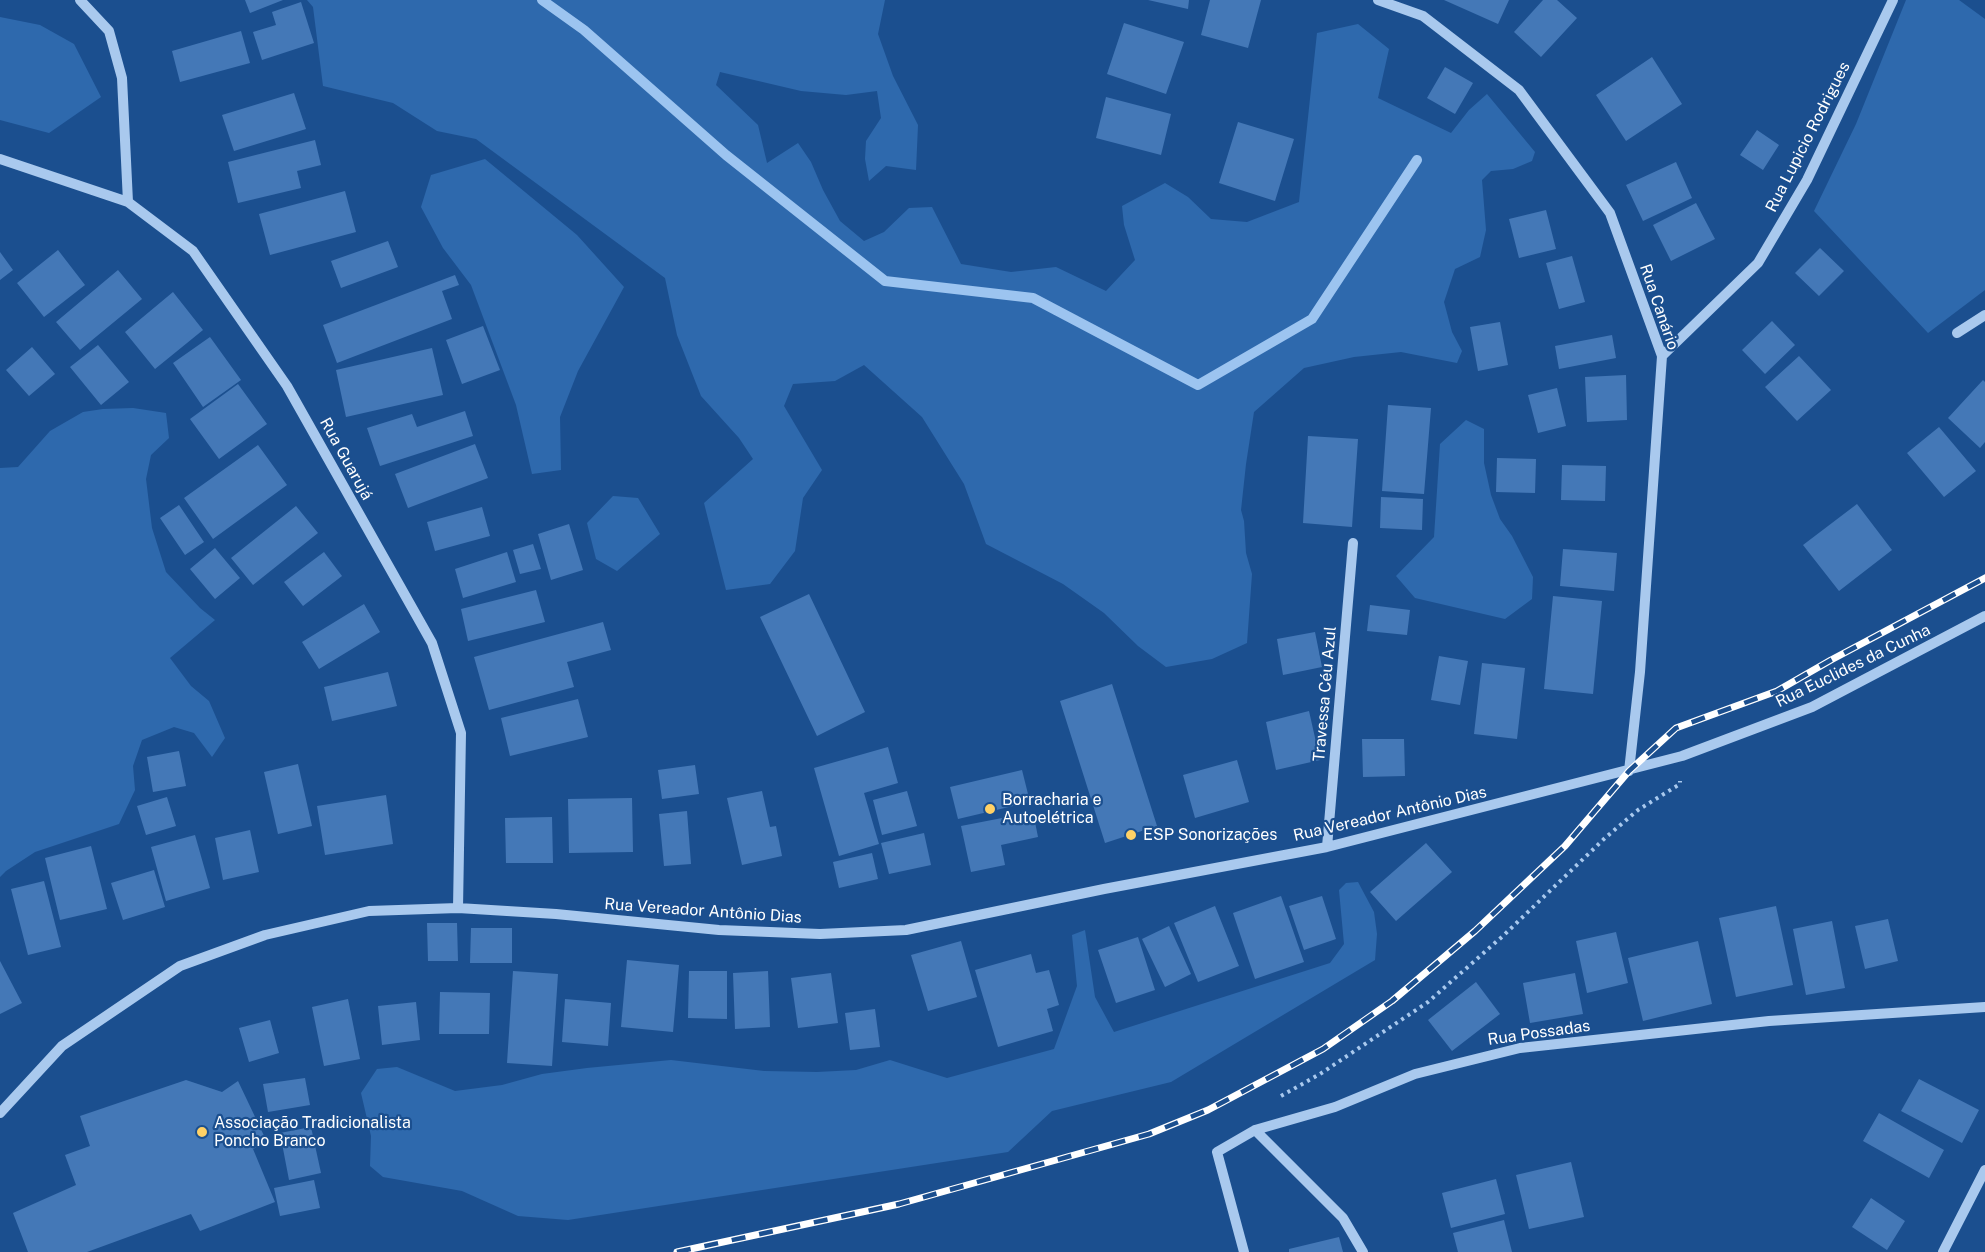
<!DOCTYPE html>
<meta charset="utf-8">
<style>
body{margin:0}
canvas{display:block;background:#1b4f8f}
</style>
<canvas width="1985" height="1252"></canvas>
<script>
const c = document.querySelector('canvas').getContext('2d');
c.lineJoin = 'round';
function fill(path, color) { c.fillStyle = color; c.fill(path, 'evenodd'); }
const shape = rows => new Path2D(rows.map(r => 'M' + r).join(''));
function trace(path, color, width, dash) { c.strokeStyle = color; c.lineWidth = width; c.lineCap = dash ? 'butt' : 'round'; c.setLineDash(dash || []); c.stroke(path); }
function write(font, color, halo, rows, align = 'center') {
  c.font = font + ' "Public Sans",sans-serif'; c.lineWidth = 4.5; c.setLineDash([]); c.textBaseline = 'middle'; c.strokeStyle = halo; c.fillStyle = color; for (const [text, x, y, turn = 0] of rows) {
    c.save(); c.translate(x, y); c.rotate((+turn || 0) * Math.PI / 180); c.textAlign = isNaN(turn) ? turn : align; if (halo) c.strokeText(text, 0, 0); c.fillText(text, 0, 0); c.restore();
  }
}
fill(shape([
 [307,0,885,0,878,34,893,76,918,125,916,170,886,166,869,181,865,159,866,141,881,118,877,91,846,95,801,91,720,72,716,85,758,125,767,163,798,143,811,162,823,190,840,221,864,241,884,232,909,208,932,207,961,264,1011,272,1056,267,1106,291,1135,260,1124,225,1122,206,1165,183,1188,197,1211,219,1247,222,1299,202,1317,33,1358,24,1389,49,1378,98,1451,133,1469,110,1487,94,1535,152,1532,161,1513,169,1491,171,1482,180,1486,230,1480,257,1455,269,1444,302,1452,332,1462,351,1457,363,1401,352,1354,357,1304,368,1254,412,1246,464,1241,510,1244,521,1246,553,1252,574,1247,643,1212,659,1166,667,1138,646,1104,613,1063,584,986,544,964,484,922,417,864,365,835,381,793,384,784,406,822,470,803,498,795,551,770,584,726,590,704,503,753,459,739,438,701,396,677,335,665,278,476,139,437,131,393,103,323,86,313,7],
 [1906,0,1959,0,1985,19,1985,290,1928,333,1814,211,1856,124],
 [0,17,40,25,74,44,101,97,49,133,0,120],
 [485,159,577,235,624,287,578,371,560,417,561,470,532,474,516,405,471,285,443,248,421,207,431,175],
 [133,408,166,413,169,438,151,455,146,479,152,528,166,572,200,608,215,620,170,658,191,686,209,701,225,738,212,757,194,733,174,727,142,740,133,766,135,790,119,824,35,852,6,871,0,877,0,468,18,467,50,431,83,412,103,409],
 [1466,420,1484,429,1484,463,1491,495,1500,519,1512,536,1533,577,1532,599,1505,619,1415,598,1396,576,1434,537,1440,444],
 [613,496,638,498,660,534,617,571,596,559,587,523],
 [1358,882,1374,912,1377,934,1375,960,1171,1082,1052,1111,1008,1152,568,1220,518,1216,462,1191,383,1177,370,1166,371,1136,361,1093,377,1069,397,1067,455,1091,502,1085,542,1074,587,1068,671,1060,764,1071,817,1072,856,1070,890,1060,947,1078,1054,1049,1077,986,1072,935,1085,930,1095,997,1114,1032,1330,963,1344,944,1339,890,1346,883]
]), '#2e69ad');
trace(shape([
 [542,0,584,30,726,155,885,281,1033,298,1198,385,1312,319,1417,160]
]), '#9cc4f0', 10);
fill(shape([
 [245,0,283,0,250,13],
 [1148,0,1189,0,1188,9],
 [1210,0,1261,0,1248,48,1201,35],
 [1444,0,1509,0,1498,24],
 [1543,0,1557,0,1577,18,1541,57,1514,32],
 [301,2,314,43,262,60,253,32,276,25,272,12],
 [1124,23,1184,42,1166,94,1107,74],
 [241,31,250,63,180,82,172,51],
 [1652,57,1682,104,1626,141,1596,95],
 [1445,67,1473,83,1455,114,1427,98],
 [294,93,306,129,234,151,222,115],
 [1106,97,1171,114,1161,155,1096,138],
 [1238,122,1294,139,1275,201,1219,183],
 [1757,130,1779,145,1763,170,1740,155],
 [315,140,321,165,297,171,301,188,238,203,228,162],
 [1676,162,1692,198,1643,221,1626,185],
 [345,191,356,232,270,255,259,214],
 [1696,203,1715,239,1671,261,1653,225],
 [1546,210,1556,249,1519,258,1509,219],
 [388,241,398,267,341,288,331,261],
 [1820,248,1844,271,1819,296,1795,273],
 [58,250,85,285,44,317,17,283],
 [0,252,13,270,0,280],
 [1572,256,1585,302,1559,309,1546,263],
 [118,270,142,299,80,350,56,322],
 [455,275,459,285,442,291,452,319,337,363,323,325],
 [173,292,203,330,155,369,125,332],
 [1772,321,1795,345,1765,374,1742,350],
 [1500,322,1508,365,1478,371,1470,327],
 [483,326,500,370,462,384,446,340],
 [1612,335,1616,358,1559,369,1555,346],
 [210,337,241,380,203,407,173,363],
 [98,345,129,382,101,405,70,367],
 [32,347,55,374,29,396,6,370],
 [432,348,443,395,346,417,336,370],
 [1799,356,1831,390,1797,421,1765,387],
 [1626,375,1627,420,1587,422,1585,377],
 [1983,380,1985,382,1985,442,1980,448,1948,418],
 [238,384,267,424,219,459,190,419],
 [1557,388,1566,426,1538,433,1528,395],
 [1388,405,1431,408,1424,494,1382,491],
 [465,411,473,436,380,466,367,428,412,414,417,427],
 [1939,427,1976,471,1944,497,1907,453],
 [1308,436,1358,439,1352,527,1303,523],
 [475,444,488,478,408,508,395,474],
 [258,445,287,485,213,539,184,498],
 [1497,458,1536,459,1535,493,1496,492],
 [1562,465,1606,466,1605,501,1561,500],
 [1381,497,1423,499,1422,530,1380,528],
 [1857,504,1892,550,1839,591,1803,545],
 [179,505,204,542,185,555,160,518],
 [296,506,318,533,253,585,231,558],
 [482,507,490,536,435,551,427,522],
 [569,524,583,570,551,580,538,534],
 [533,544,541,569,520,574,513,550],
 [215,548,240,578,215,599,190,569],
 [1563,549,1617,553,1614,591,1560,586],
 [324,552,342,576,303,606,284,582],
 [507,552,516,582,463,598,455,569],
 [536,590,545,622,468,641,461,609],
 [809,594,865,712,817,736,760,617],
 [1553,596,1602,601,1593,694,1544,689],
 [364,604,380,632,319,669,302,642],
 [1370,605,1410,610,1407,635,1367,631],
 [603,622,611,650,567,662,574,687,489,710,474,657],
 [1315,632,1322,667,1283,675,1277,639],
 [1439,656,1468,661,1460,705,1431,700],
 [1482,663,1525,668,1517,739,1474,734],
 [388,672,397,706,332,721,324,687],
 [1112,684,1157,826,1105,843,1060,701],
 [578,699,588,737,510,756,501,718],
 [1309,711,1320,760,1276,770,1266,722],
 [1362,739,1404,739,1405,776,1363,777],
 [888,747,898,783,864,793,879,844,839,856,814,768],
 [179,751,186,786,153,792,147,757],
 [1237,760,1249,802,1195,818,1183,775],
 [298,764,312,826,278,834,264,772],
 [695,765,699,794,662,799,658,770],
 [1022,770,1030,802,958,819,950,787],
 [762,791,770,827,776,826,782,856,742,865,727,798],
 [907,791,917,826,882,835,873,800],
 [386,795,393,844,325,855,317,806],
 [167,797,176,826,146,835,137,806],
 [632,798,633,852,569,853,568,799],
 [687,811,691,864,664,866,659,814],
 [1033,812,1038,837,1001,845,1005,865,971,872,961,826],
 [552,817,553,863,506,863,505,818],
 [250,830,259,872,223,880,215,838],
 [924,833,931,865,889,874,881,843],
 [195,835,210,888,166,901,151,847],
 [1426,843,1452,872,1396,921,1370,892],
 [91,846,107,909,60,920,45,858],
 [872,853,878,879,839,888,833,862],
 [154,870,165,907,123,920,111,883],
 [44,881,61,947,28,955,11,889],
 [1281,896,1304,962,1255,979,1233,913],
 [1322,896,1336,939,1304,950,1289,906],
 [1215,906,1239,966,1198,982,1174,923],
 [1776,906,1793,985,1736,997,1719,918],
 [1888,919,1898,961,1865,969,1855,926],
 [1832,921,1845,988,1806,995,1793,929],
 [427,923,457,923,458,961,428,961],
 [1169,926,1191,974,1165,987,1142,939],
 [471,928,512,928,512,963,470,963],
 [1616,932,1628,983,1587,993,1576,941],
 [1138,937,1155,990,1116,1003,1098,950],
 [961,941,977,997,928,1011,911,955],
 [1698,941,1712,1004,1643,1021,1628,958],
 [1031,954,1036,973,1049,970,1059,1005,1047,1009,1053,1031,998,1047,975,970],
 [627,960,679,965,673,1032,621,1027],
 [0,961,22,1003,0,1014],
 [513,971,558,974,552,1066,507,1063],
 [689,971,727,971,727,1019,688,1018],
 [768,971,770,1027,735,1029,733,973],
 [831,973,838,1023,798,1028,791,978],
 [1575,973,1583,1014,1530,1023,1523,983],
 [1476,982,1500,1014,1452,1051,1428,1020],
 [440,992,490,993,489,1034,439,1034],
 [348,999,360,1059,324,1066,312,1007],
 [565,999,611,1003,608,1046,562,1042],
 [416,1002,420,1040,382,1045,378,1006],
 [875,1009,880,1047,850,1050,845,1013],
 [270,1020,279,1053,249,1062,239,1028],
 [305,1078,310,1105,268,1112,263,1084],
 [1919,1079,1979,1110,1962,1143,1901,1111],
 [186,1080,222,1092,238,1081,267,1142,253,1149,275,1202,200,1231,191,1214,87,1252,28,1252,13,1213,76,1185,65,1155,90,1146,80,1116],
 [1879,1113,1944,1150,1929,1178,1863,1141],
 [311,1127,321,1173,289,1180,280,1133],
 [1571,1162,1584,1217,1529,1229,1516,1175],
 [1496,1179,1505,1214,1451,1228,1442,1193],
 [314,1180,320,1208,280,1216,274,1188],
 [1871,1198,1905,1221,1887,1250,1852,1227],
 [1504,1220,1512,1252,1458,1252,1453,1233],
 [1339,1237,1343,1252,1289,1252,1289,1249]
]), '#4478b7');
trace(shape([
 [1281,1096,1320,1074,1428,1002,1504,935,1605,838,1638,810,1680,784,1680,781]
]), '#a9c9ee', 4, [3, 4.5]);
trace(shape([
 [80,0,109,31,122,78,128,202],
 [1378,0,1423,16,1519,90,1610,213,1662,356,1640,672,1629,771],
 [0,159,128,202,193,251,287,386,432,643,461,733,458,908],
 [1957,333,1985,315],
 [1662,356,1758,263,1807,180,1893,0],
 [1327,847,1353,543],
 [0,1113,62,1046,180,966,265,935,369,911,458,908,556,914,719,930,820,934,906,930,1104,889,1327,847,1682,756,1812,707,1985,616],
 [1255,1130,1343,1218,1363,1252],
 [1244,1252,1217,1152,1255,1130,1335,1107,1415,1074,1520,1048,1769,1021,1985,1007],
 [1943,1252,1985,1170]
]), '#a9c9ee', 10);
const rail = shape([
 [677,1252,899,1204,1149,1134,1208,1110,1323,1049,1392,1001,1475,931,1565,846,1629,771,1676,728,1777,691,1831,660,1985,578]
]);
trace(rail, '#fff', 7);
trace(rail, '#1b4f8f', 4.5, [14]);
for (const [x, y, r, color] of [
 [990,809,6,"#ffd166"],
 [1131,835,6,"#ffd166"],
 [202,1132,6,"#ffd166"]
]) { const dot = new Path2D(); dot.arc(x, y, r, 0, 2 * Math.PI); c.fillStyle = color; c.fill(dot); trace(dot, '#1b4f8f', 2); }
write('16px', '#fff', '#1b4f8f', [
 ["Rua Lupicio Rodrigues",1808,137,-63],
 ["Rua Canário",1659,307,71],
 ["Rua Guarujá",346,459,61],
 ["Rua Euclides da Cunha",1853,666,-26],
 ["Travessa Céu Azul",1325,694,-85],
 ["Rua Vereador Antônio Dias",1390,814,-13],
 ["Rua Vereador Antônio Dias",703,911,4],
 ["Rua Possadas",1539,1033,-8]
]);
write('16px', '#fff', '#1b4f8f', [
 ["Borracharia e",1002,800],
 ["Autoelétrica",1002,818],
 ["ESP Sonorizações",1143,835],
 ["Associação Tradicionalista",214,1123],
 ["Poncho Branco",214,1141]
], 'left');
</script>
